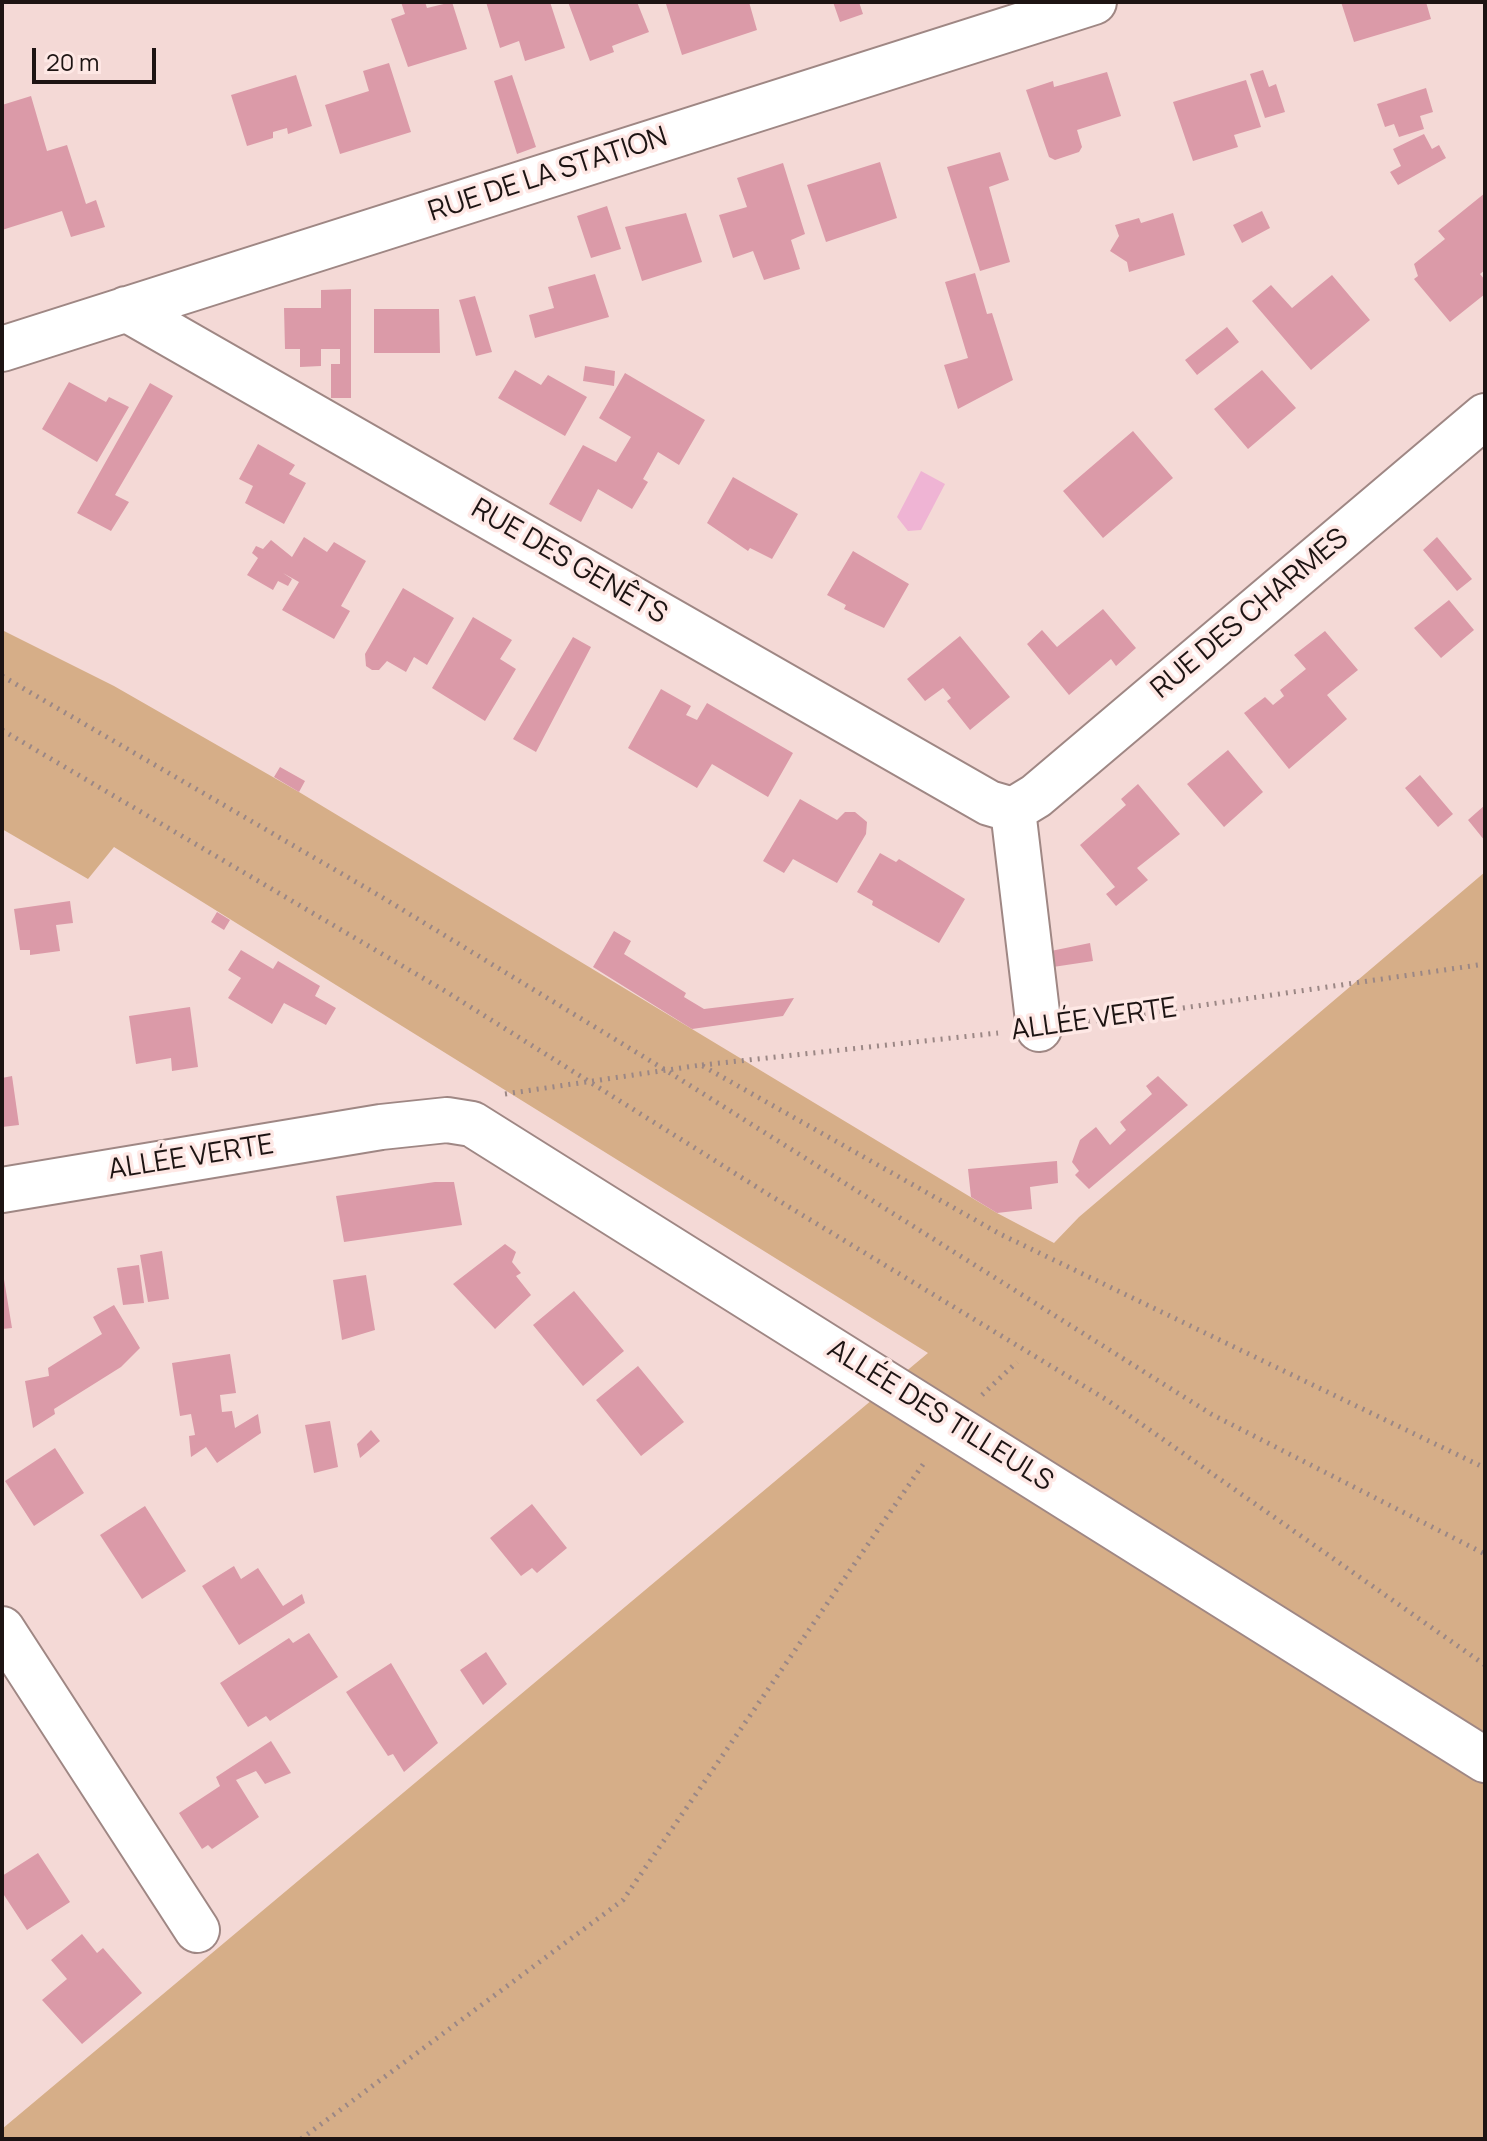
<!DOCTYPE html>
<meta charset="utf-8">
<style>
body{margin:0}
#map{position:relative;width:1487px;height:2141px;overflow:hidden;background:#f4d9d6;font-family:Manrope,sans-serif}
canvas{display:block}
.frame{position:absolute;inset:0;border:4px solid #1d1413;pointer-events:none}
.scale{position:absolute;left:32px;top:48px;width:124px;height:36px;box-sizing:border-box;border:4px solid #1d1413;border-top:0;padding-left:10px;font-size:24px;line-height:28px;white-space:nowrap;color:#1d1413;-webkit-text-stroke:6px #fee8e5;paint-order:stroke}
</style>
<div id="map">
<canvas width="1487" height="2141"></canvas>
<div class="frame"></div>
<div class="scale">20 m</div>
</div>
<script>
const c = document.querySelector('canvas').getContext('2d');
c.lineJoin = 'round';
function fill(path, color) { c.fillStyle = color; c.fill(path, 'evenodd'); }
const shape = rows => new Path2D(rows.map(r => 'M' + r).join(''));
function trace(path, color, width, dash) { c.strokeStyle = color; c.lineWidth = width; c.lineCap = dash ? 'butt' : 'round'; c.setLineDash(dash || []); c.stroke(path); }
function write(font, color, halo, rows, align = 'center') {
  c.font = font + ' Manrope,sans-serif'; c.lineWidth = 7; c.setLineDash([]); c.textBaseline = 'middle'; c.strokeStyle = halo; c.fillStyle = color; for (const [text, x, y, turn = 0] of rows) {
    c.save(); c.translate(x, y); c.rotate((+turn || 0) * Math.PI / 180); c.textAlign = isNaN(turn) ? turn : align; if (halo) c.strokeText(text, 0, 0); c.fillText(text, 0, 0); c.restore();
  }
}
fill(shape([
 [2,630,114,686,299,792,997,1213,1054,1243,1079,1217,1485,872,1485,2139,2,2139,2,2129,928,1353,114,847,88,879,2,829]
]), '#d6ae88');
fill(shape([
 [921,471,945,484,921,530,908,531,897,517]
]), '#efb4d4');
fill(shape([
 [401,2,425,2,427,8,452,2,467,49,408,67,391,19,405,14],
 [486,2,550,2,565,48,525,61,519,41,500,48],
 [568,2,637,2,649,32,612,46,614,52,590,61],
 [672,2,749,2,757,30,682,55,666,4],
 [833,2,859,2,863,14,840,22],
 [1341,2,1426,2,1431,19,1354,42],
 [389,63,411,132,340,154,325,105,369,91,363,71],
 [1263,70,1269,87,1276,84,1285,112,1265,118,1250,74],
 [1107,72,1121,116,1077,130,1082,147,1079,152,1055,160,1049,157,1026,90,1053,81,1054,87],
 [296,75,312,126,288,134,287,128,273,132,273,138,247,146,231,95],
 [512,75,536,147,517,154,494,81],
 [1246,80,1261,127,1234,135,1238,147,1193,161,1173,102],
 [1426,88,1433,112,1420,116,1424,129,1399,137,1394,124,1385,127,1377,104],
 [31,96,47,151,67,145,86,204,96,200,105,227,71,237,62,211,2,230,2,105],
 [1424,134,1432,149,1439,145,1446,158,1398,185,1390,172,1401,166,1393,149],
 [1000,152,1009,180,989,187,1010,262,980,271,947,167],
 [880,162,897,218,826,242,807,185],
 [783,163,805,234,791,240,800,269,764,280,753,251,733,258,719,215,747,207,737,178],
 [1485,193,1485,270,1480,274,1485,280,1485,294,1450,322,1414,279,1418,276,1414,264,1445,239,1438,231],
 [607,206,621,249,591,258,577,216],
 [1262,211,1270,228,1242,243,1233,225],
 [686,213,702,262,642,281,625,227],
 [1173,213,1185,255,1129,272,1127,262,1110,251,1119,236,1115,225,1139,218,1141,223],
 [975,273,987,314,992,313,1013,380,958,409,944,365,968,358,945,282],
 [595,274,609,317,535,338,529,315,554,308,548,287],
 [1332,275,1370,320,1311,370,1252,301,1271,285,1292,308],
 [351,289,351,398,331,398,331,364,340,364,340,349,321,349,321,366,300,367,300,349,285,349,284,308,321,308,321,290],
 [475,296,492,352,476,356,459,300],
 [374,309,439,309,440,353,374,353],
 [1227,327,1239,342,1197,375,1185,360],
 [585,366,615,371,614,386,583,381],
 [515,370,541,385,548,375,587,397,565,436,498,398],
 [1262,370,1296,408,1248,449,1214,409],
 [625,373,705,420,679,465,658,452,643,479,648,482,632,509,598,489,581,522,549,504,583,445,616,462,631,437,599,418],
 [69,382,106,402,109,397,129,407,97,462,42,429],
 [150,383,173,396,115,495,129,502,111,531,77,513],
 [1133,431,1173,478,1103,538,1063,491],
 [258,444,295,465,289,474,306,483,284,524,245,503,253,486,239,479],
 [733,477,798,514,772,559,750,548,748,551,707,523],
 [304,537,327,552,334,542,366,561,341,606,350,611,334,639,282,610,299,582,283,573,292,579,288,586,278,581,273,590,247,575,258,558,252,553,256,546,263,549,271,540,292,557],
 [1437,537,1472,579,1457,591,1423,550],
 [853,551,909,584,884,628,844,609,846,605,827,595],
 [403,588,454,618,427,665,414,657,406,672,387,661,379,670,372,670,366,666,365,654],
 [1449,600,1474,630,1441,658,1414,628],
 [1103,609,1136,648,1116,666,1111,659,1069,695,1027,644,1042,630,1057,647],
 [473,617,512,640,500,659,516,669,485,721,432,688],
 [1325,631,1358,670,1327,695,1347,719,1289,769,1244,713,1265,697,1273,705,1284,696,1280,690,1306,669,1294,655],
 [960,636,1010,697,970,730,947,701,951,698,943,688,925,701,907,679],
 [573,637,591,647,536,752,513,739],
 [661,689,691,706,686,715,697,720,707,703,793,753,768,797,712,764,697,788,628,748],
 [1228,750,1263,792,1224,827,1187,784],
 [280,767,305,781,299,792,274,777],
 [1420,775,1453,814,1438,827,1405,788],
 [1138,784,1180,834,1137,868,1148,880,1116,906,1106,894,1115,887,1080,845,1126,805,1121,799],
 [800,799,837,820,845,812,855,812,867,822,866,834,837,883,793,859,784,873,763,861],
 [1485,805,1485,841,1468,820],
 [880,853,896,862,899,859,965,899,939,943,872,905,873,901,857,892],
 [70,901,73,923,56,925,60,951,30,955,30,950,20,950,14,909],
 [217,912,230,920,224,930,211,922],
 [614,931,631,941,624,954,686,993,684,997,704,1009,794,998,783,1016,692,1029,593,967],
 [1090,943,1093,961,1053,967,1051,951],
 [241,950,273,969,278,961,320,986,315,996,336,1008,326,1025,284,1003,272,1024,228,998,241,978,228,970],
 [190,1007,198,1067,172,1071,171,1058,136,1064,129,1016],
 [12,1076,19,1125,2,1127,2,1078],
 [1158,1076,1188,1105,1089,1189,1075,1175,1079,1171,1072,1162,1080,1140,1096,1127,1110,1145,1126,1130,1120,1122,1152,1094,1146,1086],
 [1057,1161,1058,1183,1030,1187,1032,1209,997,1213,971,1197,968,1169],
 [435,1182,454,1182,462,1225,344,1242,336,1196],
 [505,1244,516,1252,512,1262,521,1273,516,1276,531,1295,495,1329,453,1284],
 [162,1251,169,1299,148,1302,140,1255],
 [139,1265,144,1303,123,1305,117,1268],
 [2,1267,12,1328,2,1329],
 [366,1275,375,1330,342,1340,333,1280],
 [574,1291,624,1351,583,1386,533,1325],
 [114,1305,140,1348,121,1367,54,1409,55,1414,33,1428,25,1381,49,1376,48,1368,102,1334,93,1317],
 [230,1354,236,1393,220,1395,222,1412,232,1411,235,1428,258,1414,261,1433,217,1463,206,1447,191,1457,189,1436,195,1435,191,1414,180,1416,172,1363],
 [638,1366,684,1422,641,1456,596,1400],
 [330,1421,338,1467,314,1473,305,1425],
 [371,1430,380,1441,360,1458,357,1444],
 [55,1448,84,1493,34,1526,5,1481],
 [532,1504,567,1548,537,1573,532,1568,521,1576,490,1538],
 [145,1506,186,1571,142,1599,100,1535],
 [234,1566,241,1579,258,1568,283,1606,302,1594,305,1603,239,1645,202,1586],
 [309,1633,338,1677,270,1721,266,1716,248,1727,220,1683,289,1638,293,1643],
 [486,1652,507,1684,483,1705,460,1670],
 [391,1663,438,1743,404,1772,393,1754,388,1756,346,1692],
 [271,1741,291,1773,265,1784,256,1771,236,1780,259,1817,212,1849,208,1845,202,1849,179,1813,220,1786,216,1777],
 [38,1853,70,1902,27,1930,2,1892,2,1876],
 [82,1934,97,1953,103,1948,142,1993,82,2044,42,2000,67,1979,51,1960]
]), '#db9aa8');
const minor = shape([
 [126,309,989,803,1013,810],
 [2,349,1094,2],
 [1013,810,1036,796,1485,416],
 [1013,810,1039,1029],
 [2,1190,381,1127,447,1120,472,1124,1485,1760],
 [2,1629,197,1930]
]);
trace(minor, '#9f8784', 48);
trace(shape([
 [2,676,380,896,667,1071,1211,1414,1485,1554],
 [2,730,450,994,771,1196,1107,1400,1485,1665],
 [1080,1023,1485,964],
 [702,1065,998,1033],
 [505,1094,701,1065,1000,1234,1485,1468],
 [982,1395,1017,1362],
 [301,2139,623,1900,926,1460]
]), '#9b8785', 5, [2, 6]);
trace(minor, '#fff', 44);
write('28px', '#1d1413', '#fee8e5', [
 ["RUE DE LA STATION",548,175,-18],
 ["RUE DES GENÊTS",569,562,30],
 ["RUE DES CHARMES",1250,614,-40],
 ["ALLÉE VERTE",1094,1020,-8],
 ["ALLÉE VERTE",191,1158,-9],
 ["ALLÉE DES TILLEULS",940,1416,32]
]);
</script>
